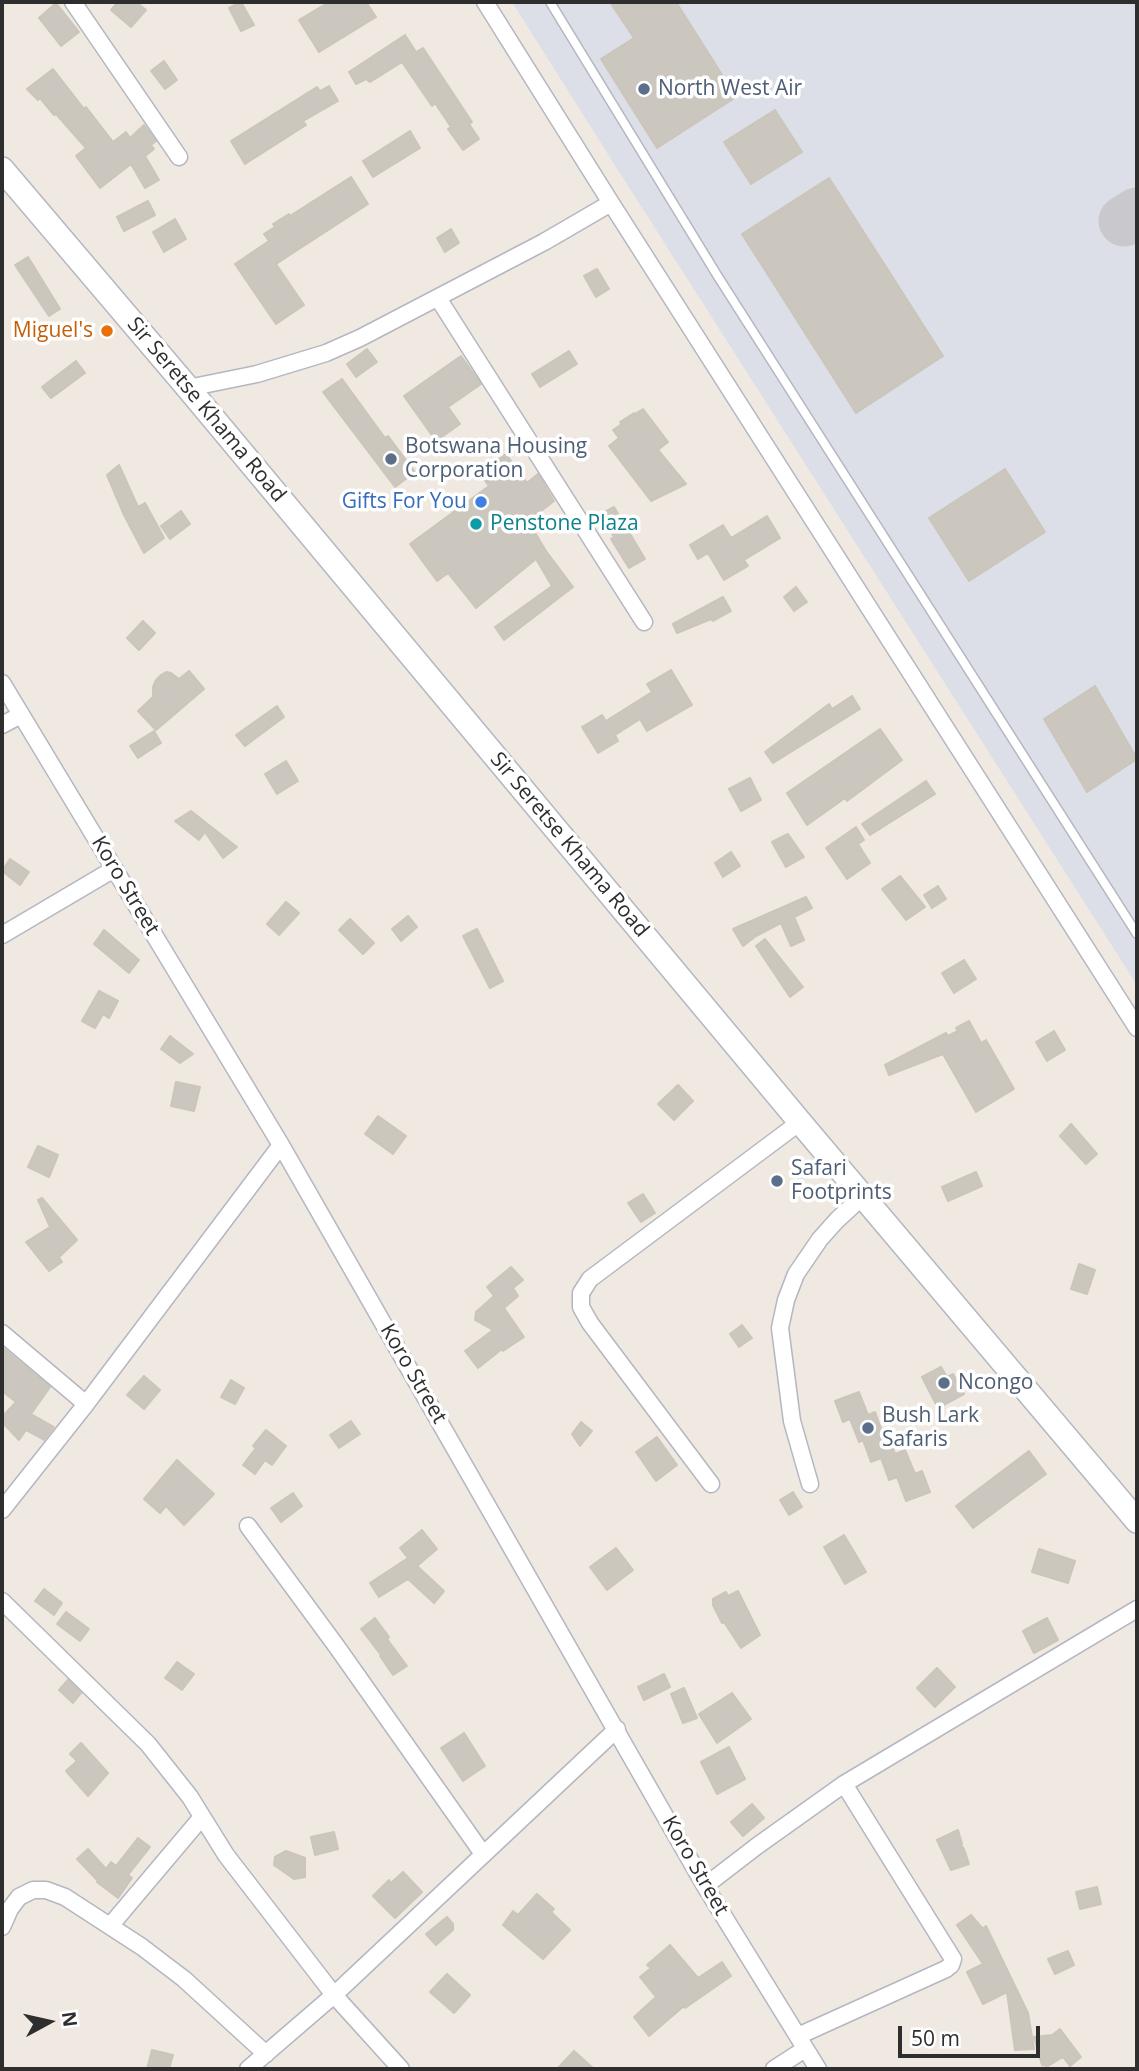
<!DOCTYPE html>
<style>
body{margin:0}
#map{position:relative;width:1139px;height:2071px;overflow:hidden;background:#efe9e1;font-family:"Open Sans",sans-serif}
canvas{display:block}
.frame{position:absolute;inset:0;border:4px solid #2e2e2e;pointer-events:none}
.north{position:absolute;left:14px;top:1987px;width:70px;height:70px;-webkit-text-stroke:5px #fff;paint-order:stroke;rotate:82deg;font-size:19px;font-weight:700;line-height:28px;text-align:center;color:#2e2e2e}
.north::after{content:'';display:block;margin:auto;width:24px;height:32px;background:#2e2e2e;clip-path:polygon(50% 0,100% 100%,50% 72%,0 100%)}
.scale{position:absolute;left:898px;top:2026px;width:142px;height:32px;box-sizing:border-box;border:4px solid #2e2e2e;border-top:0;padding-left:9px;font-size:21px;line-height:24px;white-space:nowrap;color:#2e2e2e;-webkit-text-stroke:5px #fff;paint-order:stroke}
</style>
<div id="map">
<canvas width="1139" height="2071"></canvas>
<div class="frame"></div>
<div class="north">N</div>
<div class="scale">50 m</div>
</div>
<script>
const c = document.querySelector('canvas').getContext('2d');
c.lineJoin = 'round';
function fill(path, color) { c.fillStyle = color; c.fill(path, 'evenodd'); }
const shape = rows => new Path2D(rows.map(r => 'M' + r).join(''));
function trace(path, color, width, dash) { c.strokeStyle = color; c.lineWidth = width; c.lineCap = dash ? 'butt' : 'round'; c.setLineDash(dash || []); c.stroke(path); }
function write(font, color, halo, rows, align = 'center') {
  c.font = font + ' "Open Sans",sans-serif'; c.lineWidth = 7; c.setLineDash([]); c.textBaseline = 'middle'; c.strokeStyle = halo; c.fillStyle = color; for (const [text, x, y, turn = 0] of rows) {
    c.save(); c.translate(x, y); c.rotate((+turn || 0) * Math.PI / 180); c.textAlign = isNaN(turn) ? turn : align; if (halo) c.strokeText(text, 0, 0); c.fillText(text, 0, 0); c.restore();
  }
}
fill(shape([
 [512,2,1137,2,1137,985,618,170]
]), '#dcdee8');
trace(shape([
 [1124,221,1137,213]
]), '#c9c8cc', 51);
const building = shape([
 [118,2,136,2,146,10,131,27,111,10,118,2],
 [241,2,254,25,241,31,229,8,241,2],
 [329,2,366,2,376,17,319,52,299,20,329,2],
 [610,2,676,2,736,97,657,148,601,59,634,38,610,2],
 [56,3,79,32,61,46,39,18,56,3],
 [405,35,416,52,423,48,472,122,469,124,479,139,463,150,448,129,451,127,435,103,432,106,402,62,370,82,366,79,356,84,349,72,405,35],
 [164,61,177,80,165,89,151,71,164,61],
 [53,69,84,109,86,107,113,142,126,132,130,138,144,125,156,141,151,145,154,149,145,156,159,180,145,188,131,164,100,188,76,156,86,148,56,114,54,115,40,98,38,100,27,89,53,69],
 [329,86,338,101,303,121,306,125,245,164,231,141,317,87,320,91,329,86],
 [775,110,802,152,751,184,724,142,775,110],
 [410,131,420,148,373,177,363,161,410,131],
 [351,177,368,204,276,264,304,305,276,324,235,264,269,241,264,234,275,227,273,224,289,214,290,216,351,177],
 [829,178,943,356,856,413,742,234,829,178],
 [148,201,155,215,124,231,117,217,148,201],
 [175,219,186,239,164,252,153,232,175,219],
 [451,229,459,243,445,252,437,238,451,229],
 [28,257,60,309,49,316,15,265,28,257],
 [597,269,609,289,596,297,584,276,597,269],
 [367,349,377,362,356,377,347,364,367,349],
 [569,351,577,364,540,387,532,374,569,351],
 [461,356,481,384,448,407,460,424,436,441,404,396,461,356],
 [76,361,85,373,51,398,42,387,76,361],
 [342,379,385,438,388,436,415,472,395,487,323,392,342,379],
 [643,409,668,442,658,450,686,484,651,501,609,446,619,438,613,430,622,424,620,422,634,413,635,414,643,409],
 [506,454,527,483,538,474,554,501,528,521,546,551,573,587,504,640,495,627,552,586,536,559,476,608,448,573,437,581,410,544,489,486,479,473,506,454],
 [119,465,138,507,145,503,164,538,144,553,124,515,107,475,119,465],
 [1005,469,1045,532,969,581,929,518,1005,469],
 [614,507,645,559,629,568,611,539,614,537,601,514,614,507],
 [181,511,190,524,170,539,161,526,181,511],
 [767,516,780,538,744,560,748,566,724,580,708,553,698,559,690,545,723,525,731,538,767,516],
 [796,587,807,602,794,611,784,597,796,587],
 [723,597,731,611,713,621,711,619,677,633,673,624,723,597],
 [143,621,155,633,139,650,127,638,143,621],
 [671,670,692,705,647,731,640,719,615,735,618,741,598,753,582,727,602,715,606,721,652,692,647,684,671,670],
 [189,671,204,689,156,730,138,711,153,697,153,687,156,680,161,675,166,672,171,673,179,679,189,671],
 [1095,686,1137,759,1087,792,1044,719,1095,686],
 [852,696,860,709,773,763,765,752,829,704,832,709,852,696],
 [277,706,284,717,245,746,236,735,277,706],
 [880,729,902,760,847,801,845,798,807,825,787,793,880,729],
 [154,731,161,743,138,758,130,746,154,731],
 [286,761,298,781,277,794,265,774,286,761],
 [750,778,761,800,741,811,729,789,750,778],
 [926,781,935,794,870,835,862,824,926,781],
 [191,811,210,826,237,847,223,858,205,832,199,840,175,821,191,811],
 [856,827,864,840,858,844,870,863,847,879,826,848,856,827],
 [788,834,804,857,786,867,772,842,788,834],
 [731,852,740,866,723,877,715,863,731,852],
 [10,859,29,872,20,885,2,871,10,859],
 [900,876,925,907,906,920,882,889,900,876],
 [938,886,946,899,932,908,924,895,938,886],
 [806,897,812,908,794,917,804,940,791,946,781,923,756,936,743,946,733,929,806,897],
 [286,902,299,913,279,935,267,924,286,902],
 [408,916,417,927,401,941,392,929,408,916],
 [350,919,374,943,363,954,339,930,350,919],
 [477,929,503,981,490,988,463,936,477,929],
 [104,930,139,960,129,973,94,944,104,930],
 [765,939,803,987,790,997,756,946,765,939],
 [964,960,976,979,954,993,942,973,964,960],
 [99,991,118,1001,109,1018,103,1014,95,1028,82,1021,99,991],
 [969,1021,981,1043,986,1040,1014,1089,976,1112,943,1054,889,1075,885,1065,946,1033,948,1036,958,1031,956,1028,969,1021],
 [1054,1031,1065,1050,1047,1061,1036,1042,1054,1031],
 [170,1036,193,1054,180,1063,161,1049,170,1036],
 [176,1082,200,1087,194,1111,171,1106,176,1082],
 [678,1085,693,1101,674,1120,658,1104,678,1085],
 [378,1116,406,1136,393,1154,365,1134,378,1116],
 [1071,1124,1097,1154,1086,1164,1060,1136,1071,1124],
 [38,1146,58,1155,49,1177,28,1167,38,1146],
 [976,1172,982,1186,948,1201,942,1187,976,1172],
 [643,1194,655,1213,641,1222,628,1203,643,1194],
 [42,1198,77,1240,59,1257,62,1262,49,1271,26,1242,50,1227,38,1200,42,1198],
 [1079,1264,1095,1270,1087,1294,1071,1289,1079,1264],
 [511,1267,523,1280,513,1288,518,1296,504,1308,524,1337,503,1351,502,1349,478,1368,465,1351,493,1330,475,1320,476,1312,494,1296,487,1287,511,1267],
 [742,1325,752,1338,739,1347,730,1334,742,1325],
 [2,1347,50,1387,31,1414,54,1427,44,1440,26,1430,19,1440,2,1422,2,1417,16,1402,2,1391,2,1347],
 [941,1367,947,1377,953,1374,964,1394,938,1408,922,1377,941,1367],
 [144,1376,160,1390,144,1409,127,1395,144,1376],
 [231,1380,244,1388,235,1404,221,1397,231,1380],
 [859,1392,868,1415,875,1412,883,1434,887,1432,895,1454,905,1450,915,1474,922,1471,930,1492,906,1501,897,1477,889,1480,881,1458,871,1462,863,1440,859,1442,850,1419,843,1422,835,1401,859,1392],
 [351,1421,360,1434,339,1448,330,1435,351,1421],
 [581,1422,592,1431,580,1446,572,1434,581,1422],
 [266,1430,286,1446,272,1465,265,1460,255,1474,243,1465,256,1448,253,1446,266,1430],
 [657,1437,677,1465,656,1481,636,1452,657,1437],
 [1029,1451,1046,1474,973,1528,956,1506,1029,1451],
 [177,1460,214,1494,184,1525,166,1506,160,1513,144,1499,177,1460],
 [793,1492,802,1507,789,1515,780,1500,793,1492],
 [293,1493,302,1506,281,1522,271,1508,293,1493],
 [422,1530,437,1549,417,1566,444,1591,434,1603,408,1579,379,1597,370,1583,408,1558,400,1548,422,1530],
 [844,1535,866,1572,845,1584,824,1547,844,1535],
 [616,1548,633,1570,607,1590,590,1567,616,1548],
 [1039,1549,1075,1561,1068,1583,1032,1572,1039,1549],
 [44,1589,62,1603,54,1615,35,1601,44,1589],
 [738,1591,760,1635,741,1648,724,1622,722,1623,713,1605,713,1599,726,1592,728,1596,738,1591],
 [66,1612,89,1629,80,1641,57,1624,66,1612],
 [375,1618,389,1637,387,1639,407,1666,393,1675,380,1656,381,1655,361,1629,375,1618],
 [1047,1618,1058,1640,1034,1653,1023,1631,1047,1618],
 [177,1662,194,1674,182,1690,165,1678,177,1662],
 [937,1668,955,1687,935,1707,917,1688,937,1668],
 [664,1674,670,1687,644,1700,638,1687,664,1674],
 [68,1680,81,1693,73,1703,59,1690,68,1680],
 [684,1688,697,1718,683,1723,671,1694,684,1688],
 [732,1693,751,1719,717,1743,699,1714,732,1693],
 [464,1733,485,1766,463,1781,441,1748,464,1733],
 [81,1743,108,1773,88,1796,66,1771,77,1761,70,1754,81,1743],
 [729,1747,745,1779,717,1794,701,1762,729,1747],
 [752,1804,764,1818,743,1836,731,1822,752,1804],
 [958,1830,962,1844,961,1845,964,1849,969,1864,951,1870,937,1840,958,1830],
 [334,1832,338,1849,315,1855,311,1837,334,1832],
 [138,1838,150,1847,128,1875,132,1878,118,1898,97,1882,98,1881,77,1859,88,1849,106,1869,111,1862,116,1866,138,1838],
 [286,1851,305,1858,305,1877,294,1879,274,1865,275,1857,286,1851],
 [403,1872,422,1892,395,1918,373,1896,389,1880,391,1883,403,1872],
 [1097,1887,1101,1904,1080,1909,1076,1892,1097,1887],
 [537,1894,554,1909,551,1912,570,1930,543,1959,503,1925,513,1911,518,1915,537,1894],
 [971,1915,983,1929,986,1926,1028,2013,1034,2049,1015,2050,1007,1992,983,2004,967,1972,983,1964,957,1925,971,1915],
 [447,1917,453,1924,453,1930,436,1945,426,1934,447,1917],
 [670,1945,698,1978,722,1962,731,1976,685,2008,684,2006,649,2036,634,2017,656,1997,640,1977,651,1968,647,1965,670,1945],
 [1068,1951,1074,1965,1055,1974,1048,1959,1068,1951],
 [447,1974,470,1995,454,2013,430,1992,447,1974],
 [1060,2029,1081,2057,1070,2066,1063,2057,1048,2066,1042,2065,1034,2037,1052,2035,1060,2029],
 [152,2050,173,2055,169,2069,147,2069,152,2050],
 [574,2051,594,2069,557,2069,574,2051]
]);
fill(building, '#cbc7bf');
trace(building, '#cbc5ba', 2);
const lane = shape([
 [550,2,717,275,1137,934]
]);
const street = shape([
 [73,2,179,157],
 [485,2,611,203,1137,1028],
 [438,298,644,622],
 [188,388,257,374,326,353,360,338,544,242,611,203],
 [2,683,281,1145,705,1886,818,2069],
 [2,725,21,715],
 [2,935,114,869],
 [2,1333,86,1404],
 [711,1484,590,1323,581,1307,581,1293,590,1279,800,1122],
 [810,1484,792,1421,780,1328,786,1300,796,1274,820,1239,837,1220,863,1196],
 [2,1510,86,1404,281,1145],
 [248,1526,337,1647,483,1854],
 [2,1601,148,1744,190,1797,226,1855,334,1995,401,2069],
 [705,1886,757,1846,844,1784,1137,1609],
 [110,1926,202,1817],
 [2,1927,10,1909,19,1897,33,1890,46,1890,65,1897,142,1947,184,1979,266,2054],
 [798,2036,946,1969,951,1965,953,1959,844,1784],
 [248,2069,334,1995,617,1729],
 [774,2069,805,2049]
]);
const secondary = shape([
 [2,169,188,388,800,1122,1137,1521]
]);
trace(lane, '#b4b7c1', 11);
trace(street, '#b4b7c1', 19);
trace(secondary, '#b4b7c1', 26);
trace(lane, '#fff', 8);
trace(street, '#fff', 16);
trace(secondary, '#fff', 23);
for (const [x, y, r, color] of [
 [644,89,7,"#5c6f8a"],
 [107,331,7,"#e8710a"],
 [391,459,7,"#5c6f8a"],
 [481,502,7,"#3f7fe0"],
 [476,524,7,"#0f9aa8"],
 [777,1181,7,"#5c6f8a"],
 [944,1383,7,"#5c6f8a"],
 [868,1428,7,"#5c6f8a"]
]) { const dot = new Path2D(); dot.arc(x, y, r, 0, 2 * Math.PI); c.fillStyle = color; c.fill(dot); trace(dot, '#fff', 2.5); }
write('21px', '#4e5e75', '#fff', [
 ["North West Air",658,89],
 ["Botswana Housing",405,447],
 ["Corporation",405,471],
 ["Safari",791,1169],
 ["Footprints",791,1193],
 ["Ncongo",958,1383],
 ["Bush Lark",882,1416],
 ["Safaris",882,1440]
], 'left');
write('21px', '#c56008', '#fff', [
 ["Miguel's",93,331]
], 'right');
write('21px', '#2e2e2e', '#fff', [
 ["Sir Seretse Khama Road",206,410,50],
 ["Sir Seretse Khama Road",569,845,50],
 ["Koro Street",125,886,59],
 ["Koro Street",413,1374,60],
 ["Koro Street",695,1866,60]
]);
write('21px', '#366cbe', '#fff', [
 ["Gifts For You",467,502]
], 'right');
write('21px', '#0d838f', '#fff', [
 ["Penstone Plaza",490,524]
], 'left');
</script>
